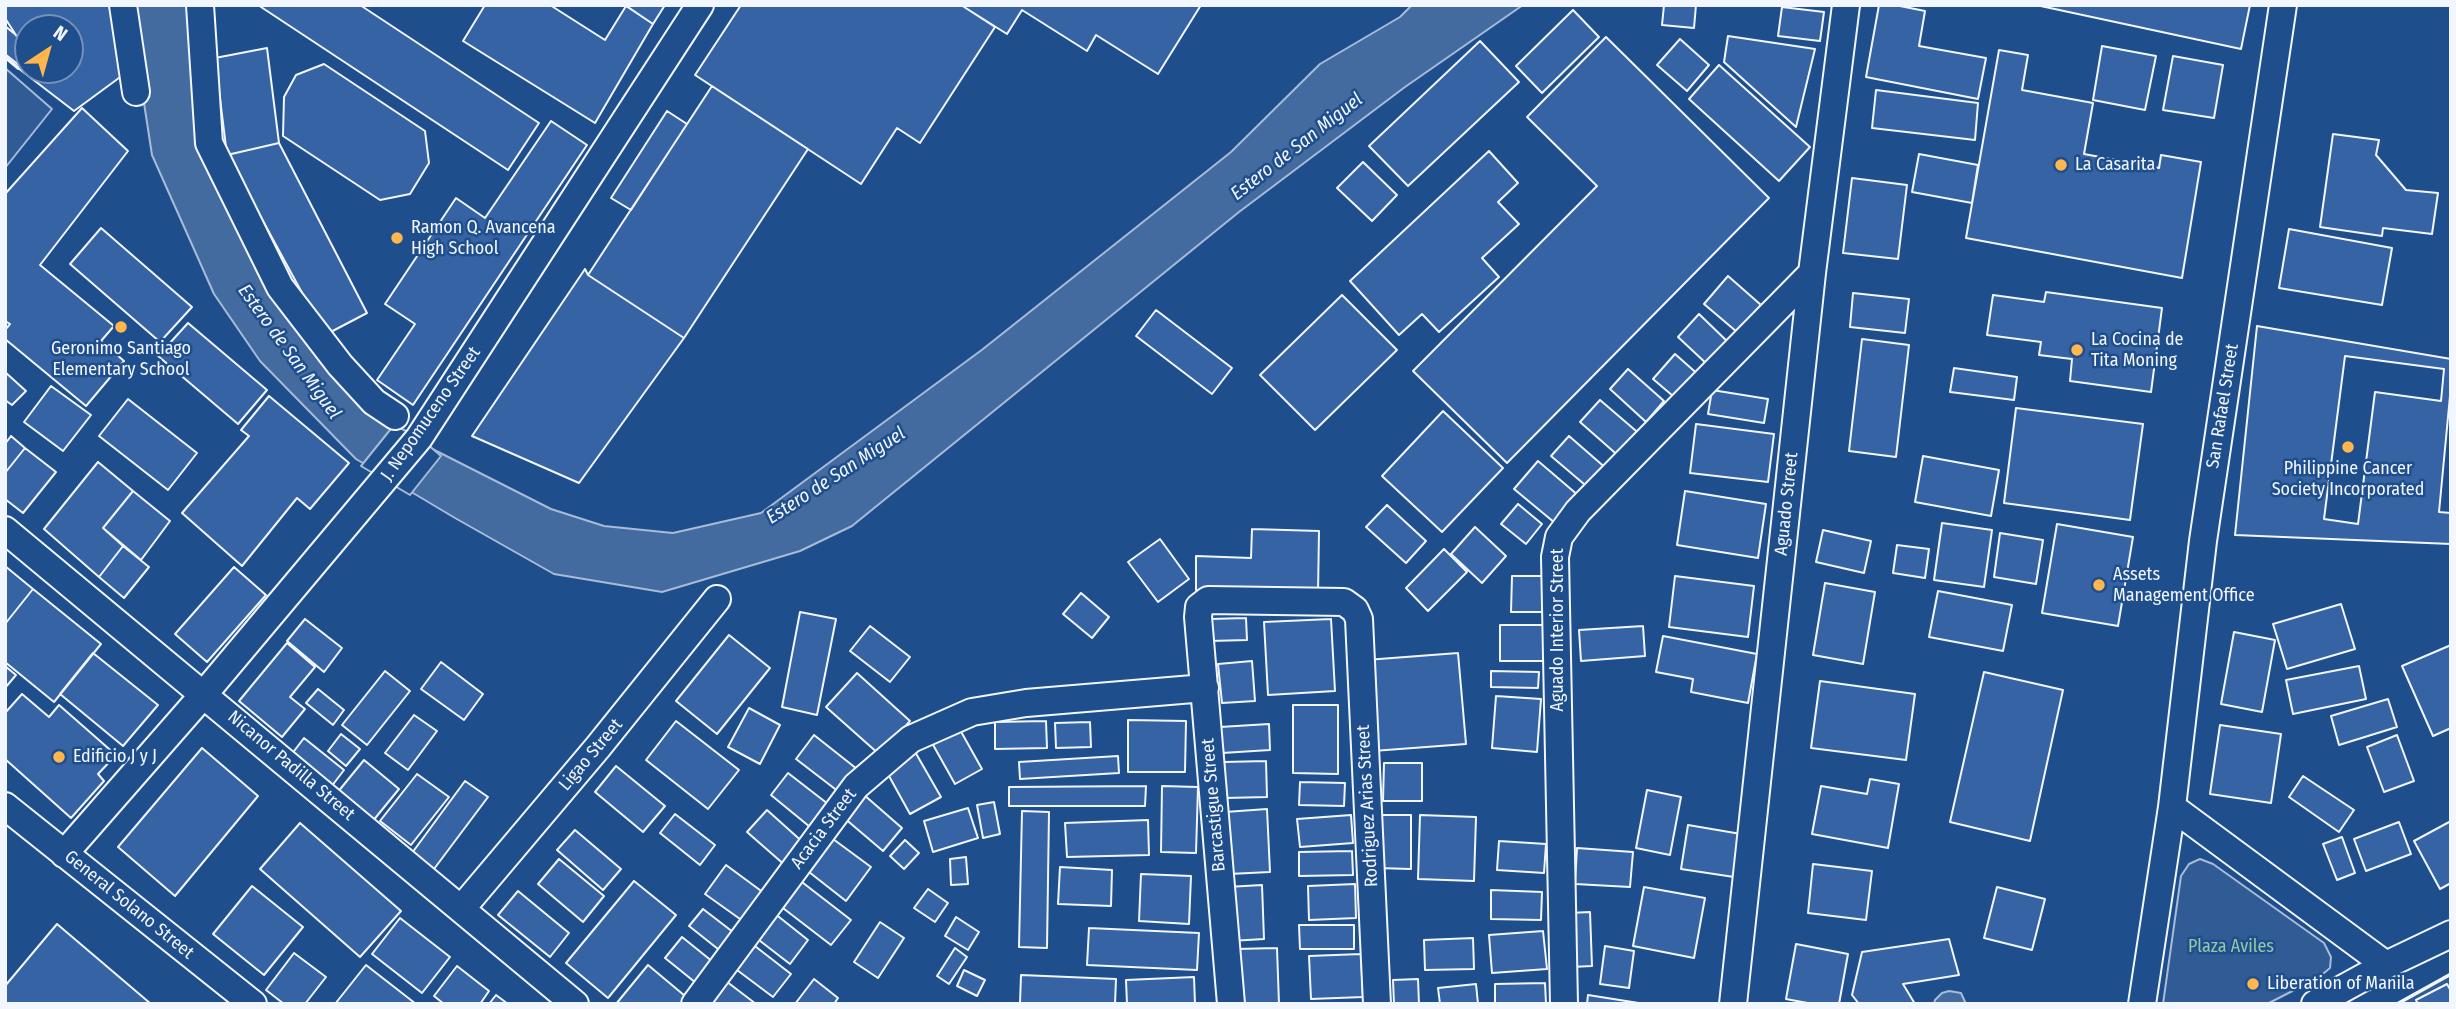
<!DOCTYPE html>
<style>
body{margin:0}
#map{position:relative;width:2456px;height:1009px;overflow:hidden;background:#1f4e8c;font-family:"Fira Sans Condensed",sans-serif}
canvas{display:block}
.frame{position:absolute;inset:0;border:7px solid #f2f6ff;pointer-events:none}
.north{position:absolute;left:14px;top:14px;width:70px;height:70px;box-sizing:border-box;background:#1f4e8c;border:2px solid #7391ba;border-radius:50%;rotate:36deg;font-size:19px;font-weight:700;line-height:28px;text-align:center;color:#f2f6ff}
.north::after{content:'';display:block;margin:auto;width:24px;height:32px;background:#ffb74d;clip-path:polygon(50% 0,100% 100%,50% 72%,0 100%)}
</style>
<div id="map">
<canvas width="2456" height="1009"></canvas>
<div class="frame"></div>
<div class="north">N</div>
</div>
<script>
const c = document.querySelector('canvas').getContext('2d');
c.lineJoin = 'round';
function fill(path, color) { c.fillStyle = color; c.fill(path, 'evenodd'); }
const shape = rows => new Path2D(rows.map(r => 'M' + r).join(''));
function trace(path, color, width, dash) { c.strokeStyle = color; c.lineWidth = width; c.lineCap = dash ? 'butt' : 'round'; c.setLineDash(dash || []); c.stroke(path); }
function write(font, color, halo, rows, align = 'center') {
  c.font = font + ' "Fira Sans Condensed",sans-serif'; c.lineWidth = 5; c.setLineDash([]); c.textBaseline = 'middle'; c.strokeStyle = halo; c.fillStyle = color; for (const [text, x, y, turn = 0] of rows) {
    c.save(); c.translate(x, y); c.rotate((+turn || 0) * Math.PI / 180); c.textAlign = isNaN(turn) ? turn : align; if (halo) c.strokeText(text, 0, 0); c.fillText(text, 0, 0); c.restore();
  }
}
const built = shape([
 [5,68,52,109,5,168,5,68],
 [2200,859,2213,864,2324,943,2331,957,2330,968,2318,978,2267,1004,2163,1004,2181,876,2189,864,2200,859],
 [2451,974,2451,1004,2397,1004,2451,974]
]);
fill(built, '#305b95');
trace(built, '#a8bbd7', 2);
const water = shape([
 [133,5,192,5,203,144,261,273,389,427,551,509,604,526,673,533,761,513,983,349,1231,152,1320,64,1400,17,1412,5,1523,5,1405,87,1239,212,852,526,800,551,662,592,554,574,455,518,356,459,260,361,214,294,152,155,144,103,133,5],
 [1949,991,1961,993,1966,1004,1934,1004,1935,1000,1942,993,1949,991]
]);
fill(water, '#446ba0');
trace(water, '#a8bbd7', 2);
const pier = shape([
 [394,425,420,438,441,456,410,495,361,466,394,425]
]);
fill(pier, '#1f4e8c');
trace(pier, '#a8bbd7', 2);
const building = shape([
 [5,5,110,5,123,75,74,111,18,68,28,55,28,70,70,70,70,28,28,28,28,54,5,18,5,5],
 [258,5,360,5,539,123,508,170,258,5],
 [485,5,550,5,605,40,626,6,653,24,595,123,463,41,485,5],
 [625,5,665,5,653,24,625,5],
 [741,5,961,5,995,27,920,143,897,128,861,184,695,75,741,5],
 [961,5,1201,5,1158,74,1096,35,1087,51,1022,10,1007,34,961,5],
 [1664,5,1696,5,1694,28,1662,25,1664,5],
 [1879,5,1895,5,1925,11,1919,46,1986,58,1978,99,1866,77,1879,5],
 [2036,5,2250,5,2241,49,2036,5],
 [1782,7,1824,12,1820,41,1778,36,1782,7],
 [1573,10,1599,37,1542,93,1516,66,1573,10],
 [5,26,16,35,28,54,20,66,5,54,5,26],
 [1728,36,1815,49,1796,127,1724,62,1728,36],
 [1606,37,1769,198,1507,463,1413,371,1597,186,1527,117,1606,37],
 [1680,39,1709,65,1687,91,1657,65,1680,39],
 [1480,41,1519,82,1408,186,1369,146,1480,41],
 [2102,46,2156,56,2145,110,2093,100,2102,46],
 [267,48,279,143,227,155,215,58,267,48],
 [1999,50,2028,55,2022,90,2093,103,2084,154,2159,168,2161,155,2201,162,2182,278,1966,238,1999,50],
 [2173,56,2223,65,2214,118,2163,110,2173,56],
 [324,64,425,131,429,163,410,194,380,200,283,136,284,97,296,75,324,64],
 [1719,65,1810,147,1779,181,1689,99,1719,65],
 [712,86,808,149,684,338,588,275,712,86],
 [1876,90,1978,103,1975,140,1872,128,1876,90],
 [82,108,128,151,40,265,114,326,101,341,124,361,86,406,5,339,5,330,10,324,5,321,5,194,82,108],
 [667,111,687,124,631,210,611,198,667,111],
 [551,121,587,145,413,405,377,380,415,324,385,304,456,198,485,218,551,121],
 [2333,134,2379,140,2376,155,2406,190,2438,193,2432,234,2383,228,2382,236,2320,227,2333,134],
 [279,143,367,313,325,335,227,155,279,143],
 [1489,151,1518,183,1498,202,1519,224,1482,258,1499,277,1439,332,1422,314,1399,335,1350,281,1489,151],
 [1919,154,1978,165,1972,203,1912,192,1919,154],
 [1363,162,1397,195,1372,221,1337,188,1363,162],
 [1852,178,1907,185,1898,259,1843,253,1852,178],
 [101,228,192,307,160,342,70,264,101,228],
 [2289,229,2392,248,2382,305,2279,288,2289,229],
 [585,269,588,275,684,338,579,483,472,436,585,269],
 [1728,276,1761,305,1737,332,1704,304,1728,276],
 [2046,292,2162,308,2151,392,2070,381,2072,359,2039,355,2041,342,1987,335,1993,295,2044,302,2046,292],
 [1853,293,1909,299,1905,333,1850,327,1853,293],
 [1342,295,1397,350,1315,430,1260,375,1342,295],
 [1156,310,1232,368,1212,394,1136,336,1156,310],
 [1699,314,1730,344,1709,366,1678,337,1699,314],
 [188,323,267,390,238,424,158,356,188,323],
 [2257,326,2451,359,2451,544,2235,535,2257,326],
 [1862,339,1909,345,1896,457,1849,451,1862,339],
 [1675,354,1701,377,1680,402,1653,379,1675,354],
 [2345,356,2444,369,2441,401,2375,392,2358,524,2324,519,2345,356],
 [1954,368,2017,377,2014,400,1950,392,1954,368],
 [1628,369,1664,401,1646,422,1610,389,1628,369],
 [5,372,26,391,12,405,5,400,5,372],
 [51,386,91,415,63,451,24,422,51,386],
 [1712,390,1768,399,1764,423,1708,414,1712,390],
 [269,396,349,463,310,509,297,498,242,566,182,513,249,436,241,430,269,396],
 [2450,396,2451,397,2451,513,2439,512,2450,396],
 [128,399,197,453,168,490,99,436,128,399],
 [1600,400,1642,436,1622,459,1580,422,1600,400],
 [2016,408,2143,424,2130,520,2004,503,2016,408],
 [1443,411,1503,468,1442,532,1382,476,1443,411],
 [1696,424,1774,434,1768,482,1690,473,1696,424],
 [11,436,25,448,5,473,5,444,11,436],
 [1569,436,1608,470,1591,490,1551,456,1569,436],
 [25,448,56,472,23,513,5,499,5,473,25,448],
 [1923,456,1999,470,1991,516,1915,502,1923,456],
 [1538,461,1579,496,1555,523,1514,489,1538,461],
 [98,462,133,491,103,528,123,546,99,577,44,529,98,462],
 [133,491,170,521,141,560,103,528,133,491],
 [1685,491,1766,504,1758,558,1677,545,1685,491],
 [1518,504,1542,524,1526,544,1501,524,1518,504],
 [1387,505,1426,541,1406,563,1366,527,1387,505],
 [1942,523,1992,530,1984,587,1934,580,1942,523],
 [2057,524,2133,537,2118,626,2042,613,2057,524],
 [1475,527,1506,556,1482,583,1451,554,1475,527],
 [1252,529,1319,531,1318,594,1196,590,1196,556,1251,558,1252,529],
 [1823,530,1871,541,1864,573,1816,562,1823,530],
 [2000,533,2043,540,2036,584,1994,577,2000,533],
 [1160,539,1189,579,1158,602,1128,562,1160,539],
 [1897,545,1929,549,1925,578,1893,573,1897,545],
 [123,546,149,567,124,598,99,577,123,546],
 [1444,549,1467,572,1428,611,1406,588,1444,549],
 [5,566,33,589,5,624,5,566],
 [234,567,266,595,207,662,175,634,234,567],
 [1512,576,1542,576,1542,612,1511,612,1512,576],
 [1675,576,1754,586,1748,637,1669,627,1675,576],
 [1825,583,1875,592,1863,664,1813,655,1825,583],
 [33,589,101,644,54,702,5,662,5,624,33,589],
 [1938,591,2012,605,2003,651,1929,637,1938,591],
 [1081,593,1109,617,1092,638,1063,614,1081,593],
 [2341,604,2355,649,2287,669,2273,624,2341,604],
 [800,612,836,619,817,715,782,707,800,612],
 [1246,618,1247,640,1210,641,1210,619,1246,618],
 [305,619,342,648,324,672,287,641,305,619],
 [1331,619,1335,691,1268,695,1264,622,1331,619],
 [1500,625,1543,625,1543,661,1500,661,1500,625],
 [870,626,910,657,890,682,850,651,870,626],
 [1643,626,1645,656,1581,661,1579,630,1643,626],
 [2234,632,2275,640,2262,712,2221,704,2234,632],
 [729,635,770,668,717,734,676,701,729,635],
 [1663,636,1757,654,1748,703,1691,692,1693,679,1656,672,1663,636],
 [287,643,315,667,290,697,305,709,282,737,239,701,287,643],
 [2451,645,2451,728,2433,736,2402,666,2451,645],
 [93,653,158,705,123,746,60,694,93,653],
 [1458,653,1466,744,1373,751,1366,660,1458,653],
 [1252,661,1255,701,1222,703,1218,664,1252,661],
 [441,662,483,694,464,720,421,689,441,662],
 [5,666,16,675,5,688,5,666],
 [2359,666,2366,699,2293,714,2286,680,2359,666],
 [385,671,410,691,367,745,342,725,385,671],
 [1491,671,1539,672,1538,688,1491,687,1491,671],
 [1984,672,2063,690,2030,841,1950,822,1984,672],
 [857,673,910,721,880,755,826,707,857,673],
 [1820,681,1915,694,1906,760,1811,748,1820,681],
 [318,689,344,710,333,725,306,703,318,689],
 [22,694,49,717,59,705,116,755,98,774,104,781,71,818,5,759,5,713,22,694],
 [1496,696,1541,699,1537,752,1492,748,1496,696],
 [2388,699,2397,727,2339,745,2331,716,2388,699],
 [1293,705,1338,705,1338,774,1293,773,1293,705],
 [749,708,780,725,760,764,728,747,749,708],
 [414,715,437,731,408,770,385,753,414,715],
 [1128,720,1186,721,1185,772,1128,772,1128,720],
 [676,721,739,770,708,809,646,760,676,721],
 [1046,721,1047,748,995,749,995,722,1046,721],
 [1090,722,1091,747,1056,748,1055,723,1090,722],
 [1269,724,1270,750,1222,753,1220,727,1269,724],
 [2220,725,2281,734,2271,803,2210,794,2220,725],
 [959,728,982,769,955,784,932,743,959,728],
 [341,734,360,749,346,766,328,751,341,734],
 [814,735,857,769,839,792,796,759,814,735],
 [2397,735,2414,781,2384,792,2367,747,2397,735],
 [304,738,344,770,328,791,288,759,304,738],
 [202,748,258,796,175,896,118,847,202,748],
 [914,750,941,797,910,814,884,767,914,750],
 [1118,756,1119,773,1020,779,1019,762,1118,756],
 [364,760,399,789,372,822,337,793,364,760],
 [1266,761,1267,797,1225,798,1224,762,1266,761],
 [1384,763,1422,763,1422,801,1383,801,1384,763],
 [616,766,665,806,643,832,595,792,616,766],
 [788,773,828,804,810,827,771,795,788,773],
 [417,774,449,797,411,845,380,821,417,774],
 [2303,776,2354,810,2339,832,2289,797,2303,776],
 [1870,779,1899,784,1888,848,1812,834,1821,786,1867,794,1870,779],
 [465,781,488,797,434,869,412,853,465,781],
 [1300,782,1345,783,1344,806,1299,805,1300,782],
 [1146,786,1145,806,1009,806,1009,787,1146,786],
 [1162,786,1198,787,1196,853,1161,852,1162,786],
 [1647,790,1681,797,1670,855,1636,848,1647,790],
 [863,794,902,828,883,851,843,817,863,794],
 [994,802,1000,834,983,838,977,805,994,802],
 [968,808,978,838,933,852,924,821,968,808],
 [1267,809,1270,872,1229,874,1225,812,1267,809],
 [767,810,806,845,787,867,747,832,767,810],
 [1022,811,1049,812,1047,948,1019,947,1022,811],
 [675,814,715,845,700,865,660,833,675,814],
 [1351,815,1353,843,1300,847,1297,819,1351,815],
 [1377,815,1411,815,1411,869,1377,868,1377,815],
 [1420,815,1476,817,1474,881,1418,879,1420,815],
 [1148,820,1149,855,1067,857,1065,823,1148,820],
 [2451,821,2451,883,2440,889,2414,841,2451,821],
 [2399,822,2411,854,2366,871,2354,839,2399,822],
 [300,823,401,911,360,957,260,869,300,823],
 [1688,825,1741,834,1734,877,1681,869,1688,825],
 [575,830,621,869,603,890,557,850,575,830],
 [2342,837,2355,873,2337,880,2323,844,2342,837],
 [833,839,871,867,846,901,809,872,833,839],
 [905,840,919,853,904,869,890,856,905,840],
 [1499,841,1546,844,1544,873,1497,870,1499,841],
 [1577,848,1633,852,1630,887,1575,884,1577,848],
 [1352,851,1353,875,1299,876,1299,852,1352,851],
 [966,857,968,884,951,885,950,859,966,857],
 [559,859,604,896,583,922,538,884,559,859],
 [1813,864,1872,871,1866,920,1808,913,1813,864],
 [726,865,768,896,747,924,705,894,726,865],
 [1060,867,1112,870,1111,906,1058,904,1060,867],
 [1141,874,1191,876,1189,924,1139,921,1141,874],
 [798,879,851,920,831,945,779,905,798,879],
 [634,881,676,915,608,998,566,963,634,881],
 [1355,884,1356,918,1309,920,1308,886,1355,884],
 [1262,885,1264,939,1230,941,1227,887,1262,885],
 [252,886,303,927,264,975,213,934,252,886],
 [1644,887,1705,898,1694,958,1633,946,1644,887],
 [1997,887,2045,899,2032,950,1984,938,1997,887],
 [928,889,948,903,935,922,914,908,928,889],
 [1491,890,1542,892,1541,920,1491,919,1491,890],
 [518,891,569,933,550,957,498,915,518,891],
 [703,909,742,939,728,957,689,926,703,909],
 [1590,912,1592,966,1571,967,1569,913,1590,912],
 [774,913,808,940,790,964,755,937,774,913],
 [956,917,979,932,968,950,945,936,956,917],
 [400,918,450,957,422,993,372,954,400,918],
 [880,922,904,938,878,978,854,962,880,922],
 [57,924,151,1004,5,1004,5,986,57,924],
 [1299,925,1354,925,1354,949,1300,949,1299,925],
 [1089,928,1199,933,1197,970,1087,965,1089,928],
 [1543,931,1547,969,1492,973,1489,935,1543,931],
 [682,937,718,966,701,987,665,958,682,937],
 [1473,938,1474,969,1425,970,1424,940,1473,938],
 [1949,939,1959,975,1903,984,1915,1004,1859,1004,1852,995,1862,952,1949,939],
 [751,943,791,974,773,997,733,967,751,943],
 [1796,944,1848,954,1839,1004,1813,1004,1786,999,1796,944],
 [1605,946,1634,951,1629,988,1600,984,1605,946],
 [955,948,967,957,949,984,937,976,955,948],
 [1277,948,1279,1004,1237,1004,1236,949,1277,948],
 [294,953,326,977,305,1004,284,1004,266,990,294,953],
 [1361,954,1363,997,1311,999,1309,956,1361,954],
 [366,965,416,1004,335,1004,366,965],
 [648,965,691,1001,688,1004,616,1004,648,965],
 [457,966,489,991,480,1004,444,1004,434,996,457,966],
 [964,970,985,980,977,996,957,986,964,970],
 [1021,975,1116,979,1115,1004,1020,1003,1021,975],
 [1194,977,1195,1004,1127,1004,1126,980,1194,977],
 [722,978,756,1004,701,1004,722,978],
 [814,979,838,998,834,1004,795,1004,814,979],
 [1418,979,1419,1004,1394,1004,1393,980,1418,979],
 [1545,983,1546,1004,1495,1004,1495,984,1545,983],
 [1476,984,1478,1004,1440,1004,1438,988,1476,984],
 [2447,984,2451,991,2451,1004,2418,1004,2416,1000,2447,984],
 [496,995,508,1004,489,1004,496,995],
 [1588,995,1645,1004,1587,1004,1588,995]
]);
fill(building, '#3563a3');
trace(building, '#f2f6ff', 2);
const street = shape([
 [123,5,136,92],
 [200,5,209,143,280,287,340,365,374,402,395,416],
 [5,530,575,1004],
 [5,806,253,1004],
 [2172,807,2386,965],
 [64,854,204,694,419,438,700,5],
 [462,908,598,747,717,599],
 [695,1004,856,786,911,739,972,712,1026,703,1205,688],
 [1231,1004,1198,617,1199,607,1208,600,1344,602,1355,610,1359,619,1377,1004],
 [1564,1004,1555,557,1559,537,1578,511,1812,273],
 [1733,1004,1812,273,1846,5],
 [2142,1004,2172,807,2203,541,2283,5],
 [2315,1004,2386,965,2451,934]
]);
trace(street, '#f2f6ff', 30);
trace(street, '#1f4e8c', 26);
trace(shape([
 [5,57,18,68],
 [2397,1004,2451,974]
]), '#f2f6ff', 3.5);
for (const [x, y, r, color] of [
 [2061,165,7,"#ffb74d"],
 [397,238,7,"#ffb74d"],
 [121,327,7,"#ffb74d"],
 [2077,350,7,"#ffb74d"],
 [2348,447,7,"#ffb74d"],
 [2099,585,7,"#ffb74d"],
 [59,757,7,"#ffb74d"],
 [2253,984,7,"#ffb74d"]
]) { const dot = new Path2D(); dot.arc(x, y, r, 0, 2 * Math.PI); c.fillStyle = color; c.fill(dot); trace(dot, '#1f4e8c', 2.5); }
write('18px', '#f2f6ff', '#1f4e8c', [
 ["La Casarita",2075,165],
 ["Ramon Q. Avancena",411,228],
 ["High School",411,249],
 ["La Cocina de",2091,340],
 ["Tita Moning",2091,361],
 ["Geronimo Santiago",121,349,"center"],
 ["Elementary School",121,370,"center"],
 ["Philippine Cancer",2348,469,"center"],
 ["Society Incorporated",2348,490,"center"],
 ["Assets",2113,575],
 ["Management Office",2113,596],
 ["Edificio J y J",73,757],
 ["Liberation of Manila",2267,984]
], 'left');
write('18px', '#f2f6ff', '#1f4e8c', [
 ["San Rafael Street",2223,406,-81],
 ["J. Nepomuceno Street",431,414,-55],
 ["Aguado Street",1787,504,-84],
 ["Aguado Interior Street",1558,630,-90],
 ["Ligao Street",591,755,-50],
 ["Nicanor Padilla Street",291,766,40],
 ["Barcastigue Street",1214,805,-95],
 ["Rodriguez Arias Street",1368,806,-93],
 ["Acacia Street",824,829,-53],
 ["General Solano Street",129,905,39]
]);
write('18px', '#97c8a6', '#1f4e8c', [
 ["Plaza Aviles",2231,947]
]);
write('italic 19px', '#f2f6ff', '#1f4e8c', [
 ["Estero de San Miguel",1297,147,-38],
 ["Estero de San Miguel",289,352,54],
 ["Estero de San Miguel",836,476,-33]
]);
</script>
